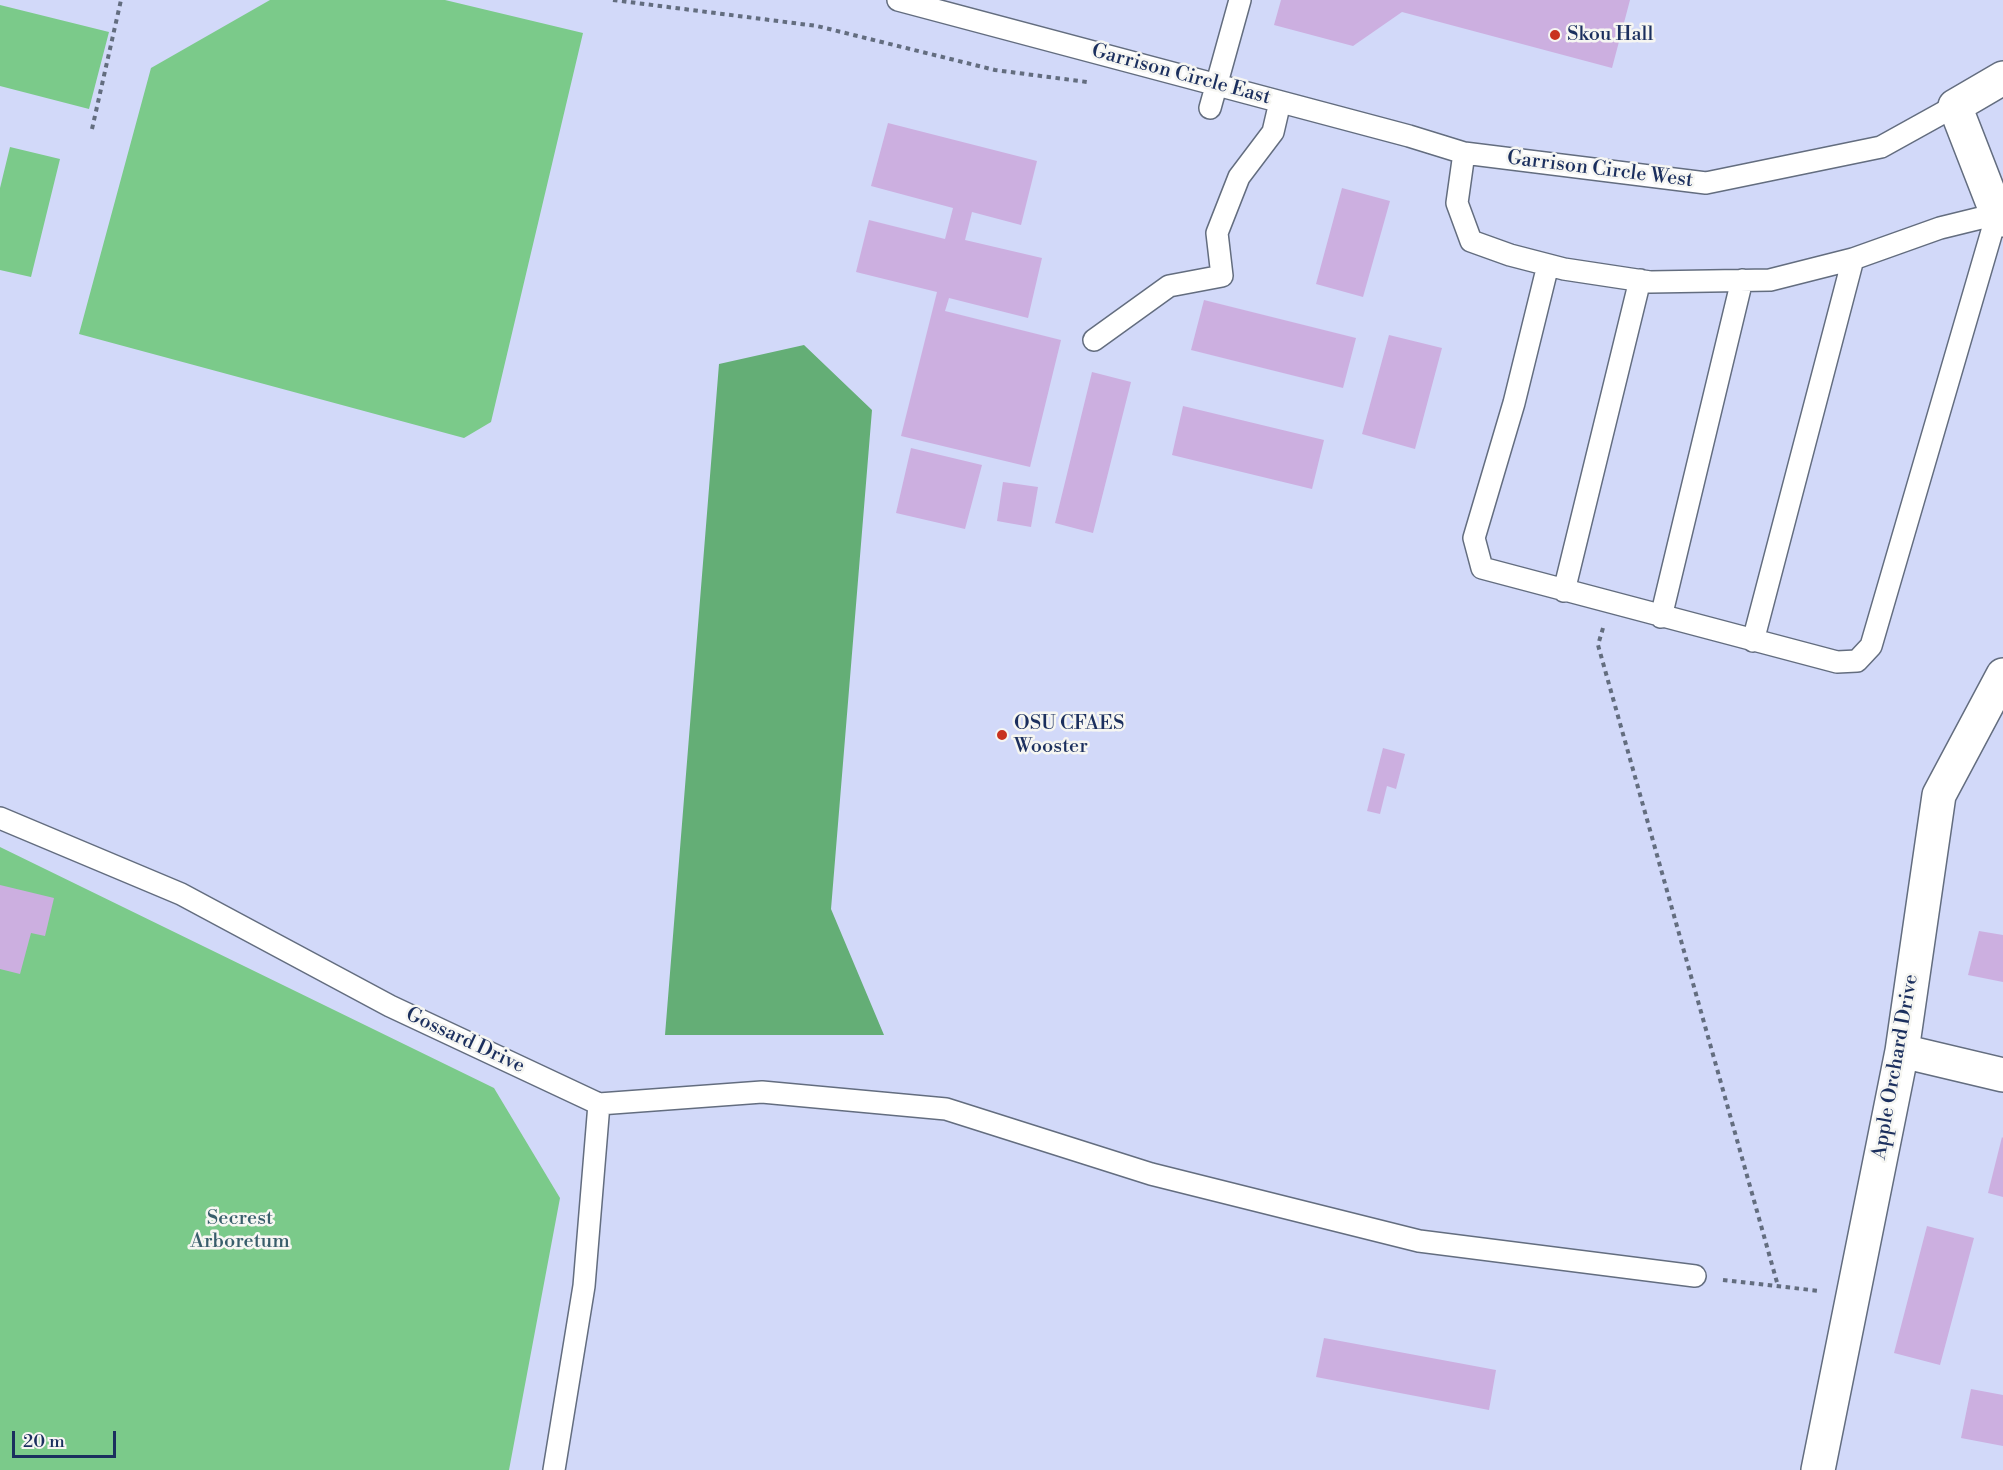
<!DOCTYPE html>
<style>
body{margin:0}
#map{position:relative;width:2003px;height:1470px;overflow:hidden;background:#e8e0bc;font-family:"Libre Bodoni",serif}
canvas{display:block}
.scale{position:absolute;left:12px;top:1431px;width:104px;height:27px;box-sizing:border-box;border:3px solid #1b2f5e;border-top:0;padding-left:8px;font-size:18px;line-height:21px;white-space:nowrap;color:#1b2f5e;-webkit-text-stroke:4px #f6f6f2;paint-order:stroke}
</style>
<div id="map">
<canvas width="2003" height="1470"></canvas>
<div class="scale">20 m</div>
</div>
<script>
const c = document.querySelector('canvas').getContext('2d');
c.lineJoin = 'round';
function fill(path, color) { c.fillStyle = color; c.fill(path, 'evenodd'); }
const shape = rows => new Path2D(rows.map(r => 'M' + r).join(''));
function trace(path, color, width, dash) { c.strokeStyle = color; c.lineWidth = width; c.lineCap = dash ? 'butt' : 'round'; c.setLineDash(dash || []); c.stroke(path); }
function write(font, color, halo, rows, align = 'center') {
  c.font = font + ' "Libre Bodoni",serif'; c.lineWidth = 5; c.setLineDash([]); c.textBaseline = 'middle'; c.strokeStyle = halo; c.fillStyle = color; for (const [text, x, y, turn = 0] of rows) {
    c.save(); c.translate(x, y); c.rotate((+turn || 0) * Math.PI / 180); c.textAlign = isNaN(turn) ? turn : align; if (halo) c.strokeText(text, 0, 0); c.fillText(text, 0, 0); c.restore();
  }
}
fill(shape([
 [0,0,2003,0,2003,1470,0,1470]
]), '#d2d9f9');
fill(shape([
 [270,0,445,0,583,33,491,422,464,438,79,334,151,68],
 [0,5,109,32,89,109,0,86],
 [10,147,60,159,31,277,0,270,0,188],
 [0,847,494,1088,560,1198,509,1470,0,1470]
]), '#7bca8a');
fill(shape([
 [804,345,872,410,831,909,884,1035,665,1035,719,364]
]), '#64ae76');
fill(shape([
 [1281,0,1630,0,1612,68,1402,12,1353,46,1274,25],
 [888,123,1037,161,1021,225,972,212,965,240,1042,258,1028,318,949,298,945,311,1061,340,1030,467,901,436,937,292,856,272,869,220,945,239,953,208,871,186],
 [1342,188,1390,201,1363,297,1316,284],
 [1204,300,1356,338,1343,388,1191,350],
 [1389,335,1442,348,1415,449,1362,434],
 [1092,372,1131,382,1093,533,1055,523],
 [1183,406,1324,440,1312,489,1172,455],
 [911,448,982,465,965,529,896,513],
 [1003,482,1038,487,1031,527,997,521],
 [1383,748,1405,754,1396,789,1387,786,1380,814,1367,811],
 [0,885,54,898,45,936,31,933,20,974,0,969],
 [1979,931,2003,935,2003,982,1968,975],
 [2002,1137,2003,1138,2003,1197,1988,1193],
 [1927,1226,1974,1238,1940,1365,1894,1353],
 [1324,1338,1496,1370,1489,1410,1316,1377],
 [1971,1389,2003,1395,2003,1446,1961,1438]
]), '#ccafe0');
const service = shape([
 [898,0,1409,136,1464,153,1706,183,1881,147,1955,106],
 [1210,108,1240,0],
 [1464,153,1457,203,1471,241,1510,255,1564,269,1650,282,1770,280,1853,259,1940,228,1997,214],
 [1548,265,1514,403,1474,538,1482,568,1837,662,1857,661,1871,646,1997,214],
 [1094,340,1169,286,1222,276,1217,233,1239,177,1273,132,1280,102],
 [1564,591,1640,280],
 [1661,617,1742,280],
 [1753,641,1853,259],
 [0,818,181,894,390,1006,599,1104,584,1286,554,1470],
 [599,1104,762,1092,946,1109,1151,1174,1419,1241,1695,1276]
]);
const minor = shape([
 [2003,78,1955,106,1997,214,2003,220],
 [1902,1051,2003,1075],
 [1818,1470,1902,1051,1939,795,2003,675]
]);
trace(service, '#636d7f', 24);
trace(minor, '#636d7f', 36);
trace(shape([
 [613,0,817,26,995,70,1087,82],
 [92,129,121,0],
 [1603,628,1598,645,1778,1286],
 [1723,1280,1820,1291]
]), '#636d7f', 4, [4.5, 4.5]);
trace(service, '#fff', 21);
trace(minor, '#fff', 33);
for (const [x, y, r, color] of [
 [1555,35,6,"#c8321e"],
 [1002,735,6,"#c8321e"]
]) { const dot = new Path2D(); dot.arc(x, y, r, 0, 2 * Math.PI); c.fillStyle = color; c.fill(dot); trace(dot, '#f6f6f2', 2); }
write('20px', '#1b2f5e', '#f6f6f2', [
 ["Skou Hall",1567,35],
 ["OSU CFAES",1014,724],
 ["Wooster",1014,747]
], 'left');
write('20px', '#1b2f5e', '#f6f6f2', [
 ["Garrison Circle East",1181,75,15],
 ["Garrison Circle West",1600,170,7],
 ["Gossard Drive",465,1041,25],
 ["Apple Orchard Drive",1896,1067,-80]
]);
write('20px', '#385e6b', '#f6f6f2', [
 ["Secrest",240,1219],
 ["Arboretum",240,1242]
]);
</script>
